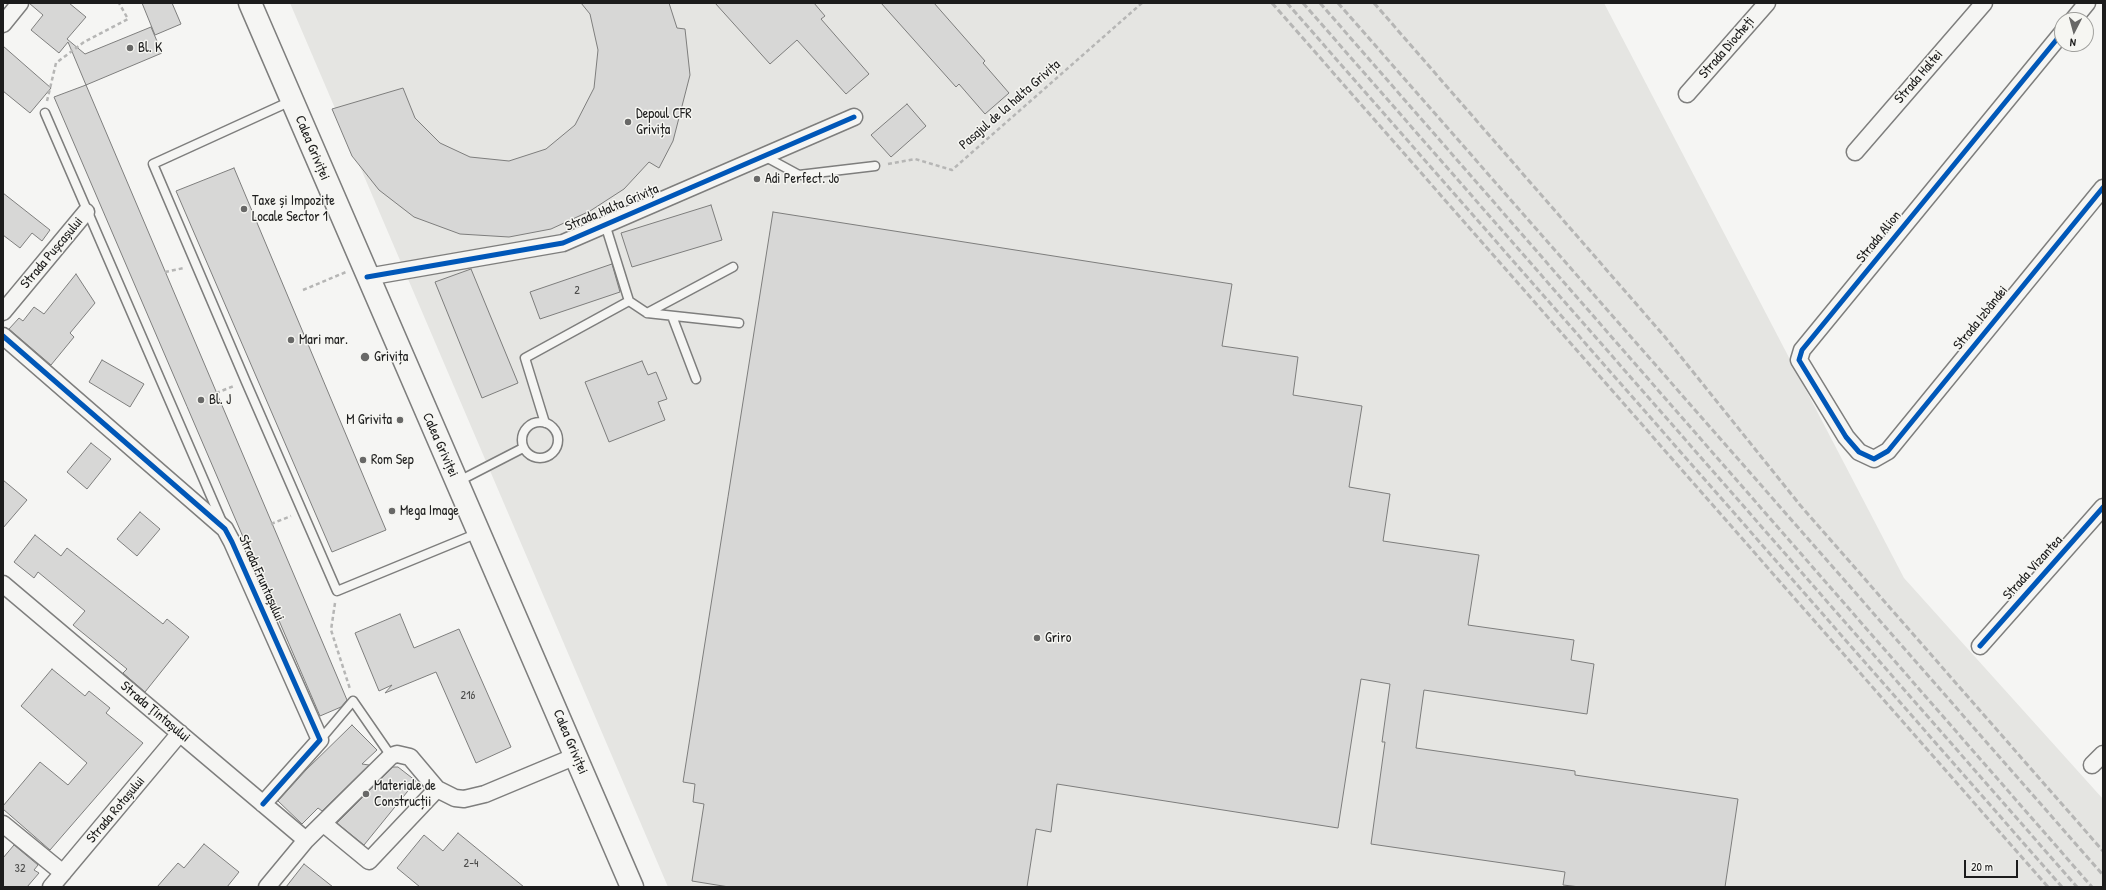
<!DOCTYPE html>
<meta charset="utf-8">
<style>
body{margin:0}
#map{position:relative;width:2106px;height:890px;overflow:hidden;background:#f5f5f3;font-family:"Patrick Hand",sans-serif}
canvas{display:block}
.frame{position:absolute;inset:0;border:4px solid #1c1c1c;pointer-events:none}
.north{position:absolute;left:2054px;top:12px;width:40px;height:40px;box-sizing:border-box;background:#f6f6f2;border:1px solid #9f9f9c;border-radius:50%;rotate:186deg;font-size:11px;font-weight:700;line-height:16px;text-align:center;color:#1c1c1c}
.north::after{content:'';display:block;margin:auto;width:14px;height:18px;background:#686867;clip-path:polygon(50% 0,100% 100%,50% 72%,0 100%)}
.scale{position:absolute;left:1964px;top:860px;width:54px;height:18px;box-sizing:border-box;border:2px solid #1c1c1c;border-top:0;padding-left:5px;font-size:12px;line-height:14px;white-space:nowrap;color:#1c1c1c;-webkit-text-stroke:3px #f6f6f2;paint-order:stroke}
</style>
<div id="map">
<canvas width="2106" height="890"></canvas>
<div class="frame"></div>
<div class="north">N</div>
<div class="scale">20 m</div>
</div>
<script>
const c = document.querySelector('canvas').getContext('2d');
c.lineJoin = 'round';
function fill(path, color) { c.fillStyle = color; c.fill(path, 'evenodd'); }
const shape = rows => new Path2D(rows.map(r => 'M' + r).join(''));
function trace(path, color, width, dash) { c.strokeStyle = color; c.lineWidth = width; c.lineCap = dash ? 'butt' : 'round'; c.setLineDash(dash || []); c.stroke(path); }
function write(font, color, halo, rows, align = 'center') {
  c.font = font + ' "Patrick Hand",sans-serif'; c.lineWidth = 3; c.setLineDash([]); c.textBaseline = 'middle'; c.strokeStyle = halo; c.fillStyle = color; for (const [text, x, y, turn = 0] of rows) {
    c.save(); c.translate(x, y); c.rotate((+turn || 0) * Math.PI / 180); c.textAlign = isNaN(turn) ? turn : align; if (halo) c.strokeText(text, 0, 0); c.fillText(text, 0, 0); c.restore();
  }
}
fill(shape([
 [290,3,1604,3,1904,578,2103,799,2103,887,668,887]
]), '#e5e5e2');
const building = shape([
 [29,3,69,3,86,17,67,39,85,54,151,27,162,53,86,85,68,42,59,53,31,30,43,15,29,3],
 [142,3,172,3,181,24,155,35,142,3],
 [581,3,669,3,677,28,685,29,690,75,673,141,659,168,649,162,624,189,590,211,551,229,509,237,460,234,414,217,379,190,352,156,332,109,403,88,415,118,440,143,470,157,509,161,546,149,575,125,594,88,598,50,590,14,581,3],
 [715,3,814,3,825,16,821,19,869,74,846,94,797,40,770,64,715,3],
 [881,3,934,3,985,61,983,63,1009,93,985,114,959,84,956,87,881,3],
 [3,46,51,88,30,113,3,91,3,46],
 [86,85,347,700,341,707,320,716,54,97,86,85],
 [907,104,926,126,891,157,871,135,907,104],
 [234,168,386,530,332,552,176,191,234,168],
 [3,193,50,230,42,241,32,233,20,248,3,235,3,193],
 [711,205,722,240,632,267,621,233,711,205],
 [773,212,1232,284,1222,346,1298,357,1293,395,1362,406,1349,487,1390,494,1383,541,1479,555,1468,625,1574,640,1571,660,1594,664,1587,714,1424,690,1416,748,1575,771,1575,775,1738,799,1725,887,1580,887,1563,885,1565,872,1371,844,1385,742,1382,742,1390,684,1361,679,1338,828,1057,784,1051,832,1036,829,1027,887,729,887,692,881,704,804,693,802,695,784,683,782,773,212],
 [612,264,620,292,540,319,530,292,612,264],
 [471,269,518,383,482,398,435,282,471,269],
 [76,274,95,303,70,333,74,337,51,365,9,329,19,318,23,321,34,307,44,314,76,274],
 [102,360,144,384,130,407,89,382,102,360],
 [642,361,648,375,656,372,667,399,658,402,665,420,609,442,585,382,642,361],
 [91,443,111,459,87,489,67,472,91,443],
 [3,480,27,500,3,528,3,480],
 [140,512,160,529,137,556,117,539,140,512],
 [35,535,61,556,67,548,163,624,167,619,189,637,145,692,123,673,127,669,73,625,85,611,38,572,34,578,14,562,35,535],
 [400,614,414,648,459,629,511,747,476,763,436,672,385,693,392,685,379,691,355,633,400,614],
 [52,669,85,696,89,691,110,708,106,713,143,743,50,850,3,809,3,806,40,762,68,785,87,763,21,706,52,669],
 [352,725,377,750,362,764,369,765,322,811,318,808,302,824,278,801,306,770,352,725],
 [393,767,398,767,416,781,364,845,337,823,393,767],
 [458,833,524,887,420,887,397,868,424,835,443,851,458,833],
 [204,844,239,872,227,887,157,887,178,863,184,868,204,844],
 [14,845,38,865,34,870,39,873,27,887,3,887,3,858,14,845],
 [304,864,333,887,286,887,304,864]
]);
fill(building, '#d7d7d6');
trace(building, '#7e7e7d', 1);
const service = shape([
 [291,101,153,164,246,382,337,591,478,533],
 [45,113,222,522],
 [764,156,799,175,875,166],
 [605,224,629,301],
 [647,313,733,267],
 [672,316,696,379],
 '522 440a18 18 0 1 1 36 0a18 18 0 1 1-36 0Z',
 [545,423,525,358,629,301,647,313,739,323],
 [457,482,523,448],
 [320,740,353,701,391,756]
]);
const minor = shape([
 [2073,20,2087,3],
 [3,24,20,3],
 [2062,33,1802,350,1799,360,1846,437,1859,452,1874,459,1888,451,2103,188],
 [1687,94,1767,3],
 [1855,152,1984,3],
 [367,277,563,243,854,117],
 [3,312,86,212],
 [3,336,225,529,232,542,320,740,263,804],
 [3,584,306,840],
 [1980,646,2103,507],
 [2092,765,2103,754],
 [3,824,63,873],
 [324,824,369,861,437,789],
 [51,887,180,733],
 [267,887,306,840,391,756,397,754,410,757,437,789,455,798,464,799,485,794,576,756]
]);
const primary = shape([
 [250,3,632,887]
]);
trace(service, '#7e7e7d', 11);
trace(minor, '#7e7e7d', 19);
trace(primary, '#7e7e7d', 25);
trace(shape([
 [47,101,56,63,84,42,128,19,119,3],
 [888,164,915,159,952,170,1142,3],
 [165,272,184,268],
 [303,290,346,272],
 [216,393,234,386],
 [271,524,291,516],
 [335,603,331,630,350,689]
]), '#b6b6b5', 2.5, [4, 3]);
trace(service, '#f5f5f3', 8);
trace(minor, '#f5f5f3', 16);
trace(primary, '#f5f5f3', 22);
trace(shape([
 [1272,3,2048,887],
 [1287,3,2062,887],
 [1303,3,2077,887],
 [1320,3,2092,887],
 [1338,3,2103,875],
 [1374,3,1665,337,1800,505,2103,851]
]), '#b6b6b5', 3, [6, 3]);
trace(shape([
 [2062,33,1802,350,1799,360,1846,437,1859,452,1874,459,1888,451,2103,188],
 [367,277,563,243,854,117],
 [3,336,225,529,232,542,320,740,263,804],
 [1980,646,2103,507]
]), '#0057b8', 5);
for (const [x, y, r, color] of [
 [130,48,4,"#686867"],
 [628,122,4,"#686867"],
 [757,179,4,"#686867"],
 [244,209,4,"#686867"],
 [291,340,4,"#686867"],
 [365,357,5,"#686867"],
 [201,400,4,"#686867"],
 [400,420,4,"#686867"],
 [363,460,4,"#686867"],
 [392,511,4,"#686867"],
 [1037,638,4,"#686867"],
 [366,794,4,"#686867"]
]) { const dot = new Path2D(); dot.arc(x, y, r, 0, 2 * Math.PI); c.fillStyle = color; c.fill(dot); trace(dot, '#f6f6f2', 1.5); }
write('12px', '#4b4b4a', null, [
 ["2",577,291],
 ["216",468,696],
 ["2-4",471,864],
 ["32",20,869]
]);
write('14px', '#1c1c1c', '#f6f6f2', [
 ["Bl. K",138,48],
 ["Depoul CFR",636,114],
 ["Grivița",636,130],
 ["Adi Perfect. Jo",765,179],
 ["Taxe și Impozite",252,201],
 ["Locale Sector 1",252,217],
 ["Mari mar.",299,340],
 ["Grivița",374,357],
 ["Bl. J",209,400],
 ["M Grivita",392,420,"right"],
 ["Rom Sep",371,460],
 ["Mega Image",400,511],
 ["Griro",1045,638],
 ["Materiale de",374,786],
 ["Construcții",374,802]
], 'left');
write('14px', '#1c1c1c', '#f6f6f2', [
 ["Strada Diocheți",1727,48,-49],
 ["Strada Haltei",1919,77,-49],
 ["Pasajul de la halta Grivița",1010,105,-41],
 ["Calea Griviței",312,148,67],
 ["Strada Halta Grivița",612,208,-23],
 ["Strada Alion",1879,237,-51],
 ["Strada Pușcașului",52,253,-50],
 ["Strada Izbândei",1981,318,-51],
 ["Calea Griviței",440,445,66],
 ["Strada Vizantea",2033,568,-48],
 ["Strada Fruntașului",261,578,66],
 ["Strada Țintașului",155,712,40],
 ["Calea Griviței",570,742,67],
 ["Strada Rotașului",116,810,-50]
]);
</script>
